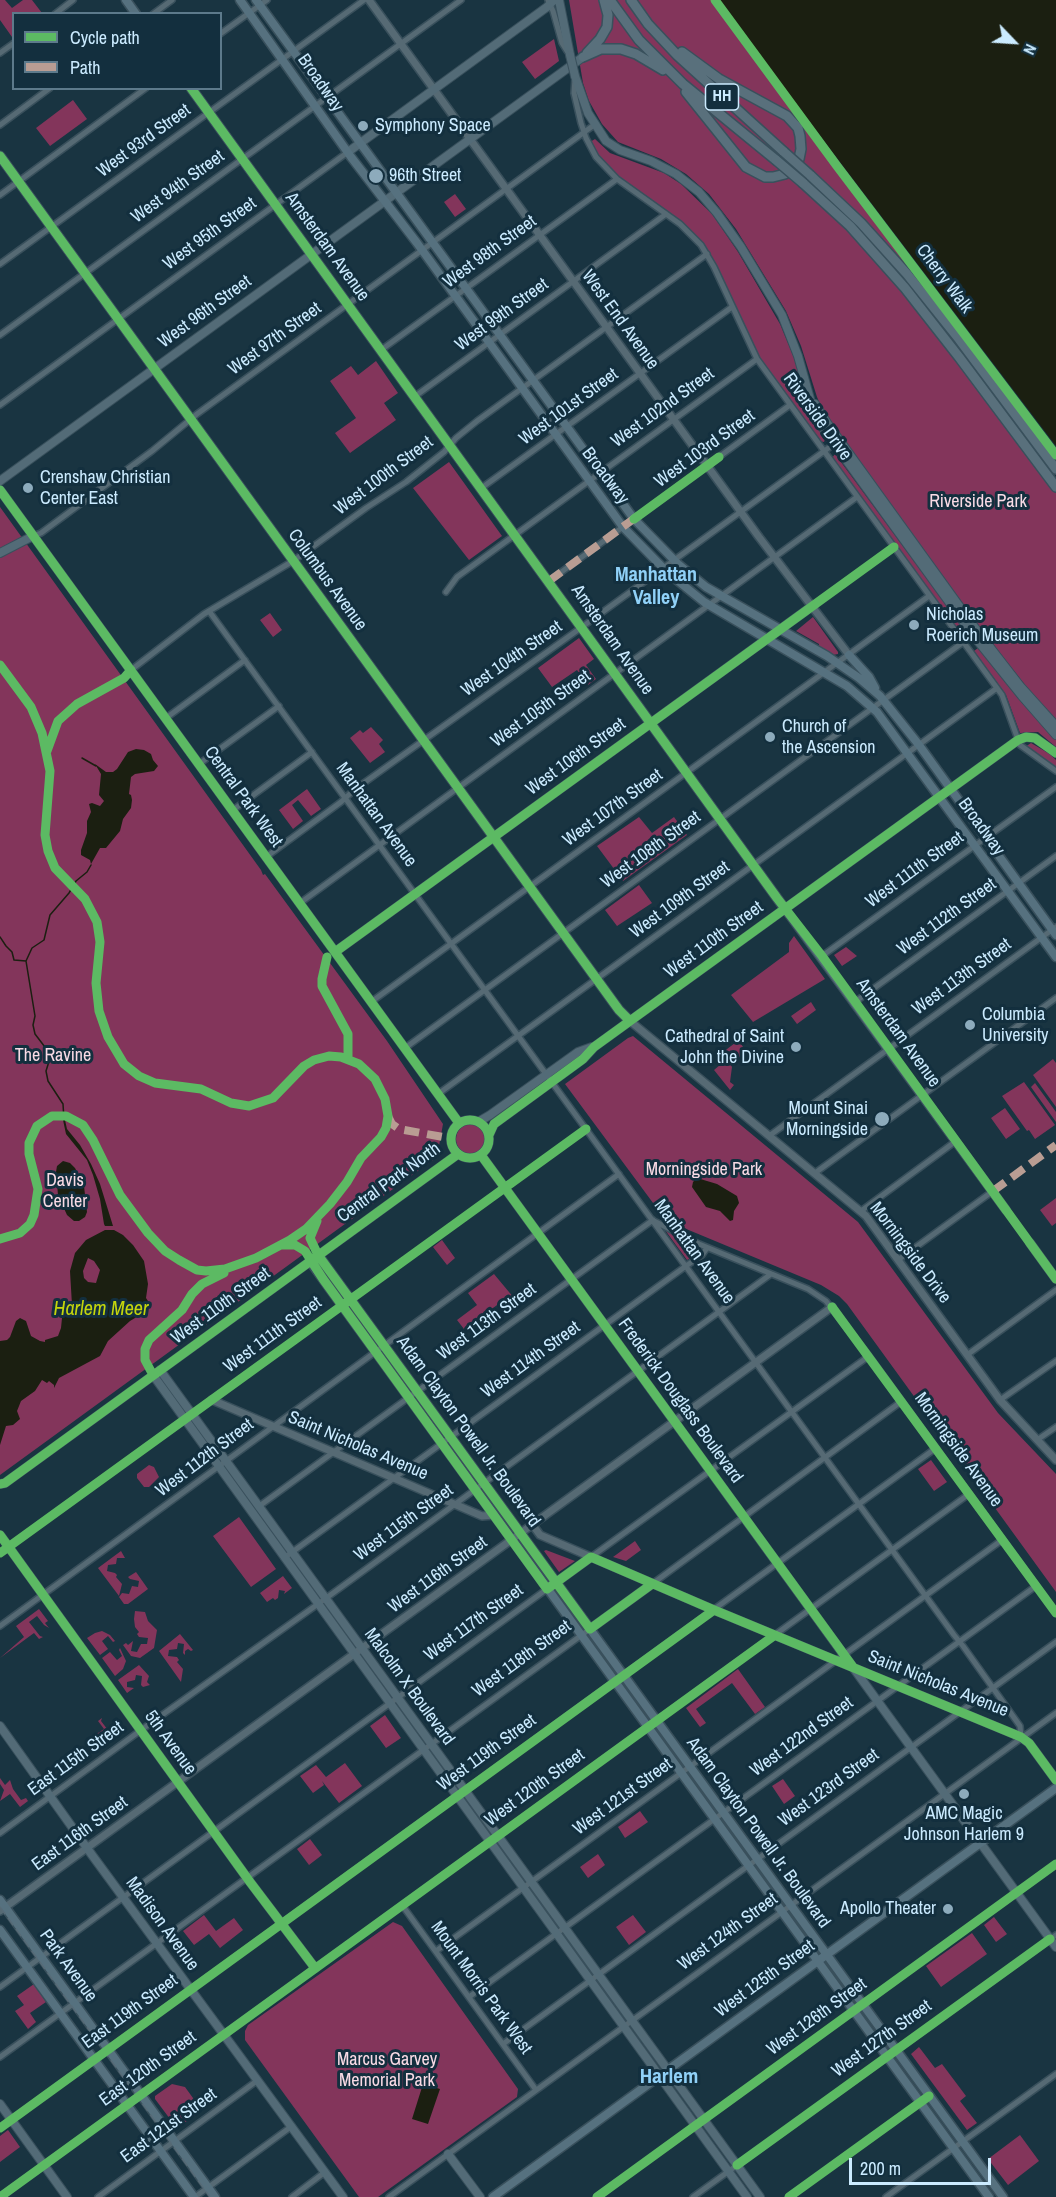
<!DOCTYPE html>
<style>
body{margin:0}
#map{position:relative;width:1056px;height:2197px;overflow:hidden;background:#193441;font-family:"Archivo Narrow",sans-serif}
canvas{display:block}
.legend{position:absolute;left:12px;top:12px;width:210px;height:78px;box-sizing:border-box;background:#132f3e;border:2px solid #5d7a8b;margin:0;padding:8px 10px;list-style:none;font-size:18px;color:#cbebff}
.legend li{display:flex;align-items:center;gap:12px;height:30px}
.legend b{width:30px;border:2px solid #5d7a8b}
.north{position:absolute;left:984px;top:12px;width:60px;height:60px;-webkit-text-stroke:4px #132f3e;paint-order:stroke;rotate:115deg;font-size:16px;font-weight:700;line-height:24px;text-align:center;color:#cbebff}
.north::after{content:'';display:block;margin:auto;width:21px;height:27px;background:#cbebff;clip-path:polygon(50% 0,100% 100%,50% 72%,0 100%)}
.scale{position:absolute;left:849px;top:2158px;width:142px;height:27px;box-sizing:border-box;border:3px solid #cbebff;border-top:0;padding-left:8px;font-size:18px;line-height:21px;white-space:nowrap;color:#cbebff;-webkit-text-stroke:4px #132f3e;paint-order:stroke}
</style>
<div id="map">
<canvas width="1056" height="2197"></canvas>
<ul class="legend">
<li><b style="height:8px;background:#5cba63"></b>Cycle path</li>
<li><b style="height:8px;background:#b99d93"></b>Path</li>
</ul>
<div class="north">N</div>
<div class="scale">200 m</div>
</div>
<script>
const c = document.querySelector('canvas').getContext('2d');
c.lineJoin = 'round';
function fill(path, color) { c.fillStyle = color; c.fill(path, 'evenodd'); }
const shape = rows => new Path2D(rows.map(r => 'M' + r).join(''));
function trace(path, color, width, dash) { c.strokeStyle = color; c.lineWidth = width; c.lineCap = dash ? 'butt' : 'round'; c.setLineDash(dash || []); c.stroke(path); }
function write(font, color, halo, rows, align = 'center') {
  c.font = font + ' "Archivo Narrow",sans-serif'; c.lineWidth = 6; c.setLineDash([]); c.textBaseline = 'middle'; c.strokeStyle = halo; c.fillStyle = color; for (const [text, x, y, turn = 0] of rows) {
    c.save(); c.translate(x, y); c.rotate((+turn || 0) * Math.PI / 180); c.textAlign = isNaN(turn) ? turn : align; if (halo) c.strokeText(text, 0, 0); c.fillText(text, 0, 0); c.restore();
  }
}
fill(shape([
 [0,0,5,0,12,8,23,0,32,0,42,13,14,14,12,37,0,20],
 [569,0,718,0,954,315,938,329,1056,487,1056,720,1036,699,985,634,824,413,817,397,801,346,786,311,736,229,709,194,686,174,661,159,618,142,602,124,589,101,583,83],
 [554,39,559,61,535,79,522,62],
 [73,100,87,119,50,146,36,128],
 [595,139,610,153,664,173,681,184,712,214,738,252,780,324,795,360,808,409,825,439,824,442,819,441,760,360,713,259,704,246,683,223,612,173,598,156,590,142],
 [455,194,466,209,455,217,444,202],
 [376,361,398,393,384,403,396,420,350,453,335,433,356,418,330,381,351,366,358,375],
 [835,454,961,625,960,628,954,627,832,458],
 [449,462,502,536,469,560,413,488],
 [0,507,261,870,263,875,265,874,387,1041,443,1124,437,1157,0,1475],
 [270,613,282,630,273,637,260,620],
 [813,617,838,652,838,654,833,655,819,647,819,644,796,631],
 [579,638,594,659,586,665,596,679,588,685,577,670,552,687,538,668],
 [978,648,1023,704,1056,740,1056,747,1038,732,1020,733,1006,695,974,651],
 [371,727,383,740,379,744,385,752,370,763,350,738,360,730,363,733],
 [1031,743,1050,754,1056,760,1056,768,1025,747],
 [307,789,321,809,311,816,298,800,292,805,303,821,293,829,279,810],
 [639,817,652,833,674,817,687,835,623,881,597,846],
 [639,885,652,903,617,926,605,910],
 [794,936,825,979,753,1022,731,995,789,952,789,943],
 [846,947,857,956,842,966,834,955],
 [811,1002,816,1010,797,1024,791,1016],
 [633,1036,858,1222,998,1413,1056,1474,1056,1592,847,1304,839,1296,821,1285,679,1226,656,1207,565,1084,628,1038],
 [740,1042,746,1052,734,1061,731,1061,723,1052,735,1043,736,1045],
 [727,1059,732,1067,730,1082,734,1085,730,1090,714,1070],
 [1053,1059,1056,1063,1056,1107,1033,1075],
 [1024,1082,1055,1125,1035,1139,1029,1130,1027,1131,1002,1096],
 [1035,1083,1056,1112,1056,1122,1031,1087],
 [1005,1108,1020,1129,1006,1139,991,1118],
 '456 1139a15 15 0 1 1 30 0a15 15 0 1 1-30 0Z',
 [1056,1198,1056,1223,1052,1226,1040,1210],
 [665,1230,698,1249,699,1253,687,1260],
 [442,1240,455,1258,447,1265,433,1247],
 [494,1274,514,1298,508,1303,504,1300,464,1329,457,1320,477,1305,468,1293],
 [931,1460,947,1482,934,1491,918,1469],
 [149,1465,154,1467,159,1477,149,1487,144,1487,137,1478,137,1474],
 [239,1517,276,1569,251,1587,213,1536],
 [635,1541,641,1550,626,1561,613,1557],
 [546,1550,575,1561,559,1572,544,1551],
 [121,1551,125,1558,117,1558,116,1564,108,1565,107,1571,115,1573,117,1575,116,1577,122,1584,119,1596,98,1568],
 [136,1572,148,1589,128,1604,124,1604,119,1597,122,1593,129,1594,132,1586,138,1587,139,1581,130,1579,128,1577],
 [283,1576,292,1588,284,1594,285,1591,279,1590,278,1598,275,1600,273,1598,267,1602,260,1593],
 [39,1609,48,1621,45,1623,49,1628,44,1625,37,1616,29,1622,40,1636,43,1637,39,1639,34,1633,0,1658,24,1637,16,1626],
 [135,1611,145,1612,148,1621,157,1630,154,1648,140,1658,131,1656,123,1645,126,1643,128,1645,133,1641,131,1651,137,1652,141,1644,147,1644,148,1638,139,1637,137,1634,139,1632,135,1627,134,1619],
 [102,1631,110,1635,115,1641,113,1642,108,1636,102,1641,108,1649,100,1655,87,1638,95,1633],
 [180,1634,193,1650,191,1651,188,1649,185,1651,185,1655,183,1653,184,1644,178,1643,177,1649,169,1650,168,1656,177,1657,179,1660,177,1662,183,1669,181,1682,159,1651],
 [120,1648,126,1661,123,1669,115,1676,102,1658,110,1652,117,1660,122,1656,119,1650],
 [139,1665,149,1676,147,1682,150,1685,143,1687,141,1685,142,1676,136,1675,135,1680,127,1682,127,1687,134,1688,127,1693,118,1680],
 [738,1669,765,1707,755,1714,732,1683,696,1709,706,1723,700,1727,686,1708],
 [385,1715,401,1738,386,1748,370,1726],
 [102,1718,101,1721,111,1734,118,1729,121,1734,101,1748,98,1741,93,1744,89,1739,104,1729,98,1721],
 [345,1763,362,1786,339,1803,322,1781,324,1785,313,1793,300,1776,316,1765,326,1777],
 [0,1778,5,1785,10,1780,13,1789,21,1800,26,1798,28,1801,20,1807,10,1794,0,1801,4,1790,0,1784],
 [783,1779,795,1796,784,1804,772,1786],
 [640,1811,648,1822,625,1838,618,1827],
 [310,1839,322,1855,309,1865,297,1849],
 [598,1854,605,1865,588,1878,580,1867],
 [204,1915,216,1931,234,1918,243,1930,220,1948,209,1934,194,1945,183,1931],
 [633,1915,646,1932,629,1945,616,1927],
 [994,1917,1007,1934,996,1942,984,1925],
 [393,1922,402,1926,518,2089,517,2097,378,2197,359,2197,245,2040,245,2031,248,2025],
 [972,1933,987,1954,941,1987,926,1966],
 [34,1984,46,2002,30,2013,36,2022,28,2029,15,2011,24,2005,17,1996],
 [919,2047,935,2068,942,2064,966,2096,960,2101,977,2123,967,2130,911,2054],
 [172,2084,185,2087,201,2109,200,2112,178,2127,176,2127,155,2099,155,2096],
 [8,2130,20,2147,0,2162,0,2136],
 [1020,2135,1039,2161,1008,2185,988,2159]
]), '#83355b');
fill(shape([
 [719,0,1056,0,1056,446,818,133],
 [136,749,144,750,151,754,153,760,158,766,154,771,135,774,131,777,129,794,131,795,132,800,131,808,123,819,120,831,106,848,100,848,91,864,90,860,81,855,81,850,87,833,87,821,91,812,89,804,92,803,100,806,104,801,99,795,101,774,95,764,106,772,113,772,117,769,128,752],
 [63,1120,65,1120,67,1129,80,1145,91,1164,100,1184,113,1226,105,1226,104,1224,100,1199,93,1175,87,1160,66,1134],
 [63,1161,70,1163,75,1168,84,1186,87,1212,85,1217,79,1221,74,1221,67,1215,58,1195,56,1172,57,1166],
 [697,1178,717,1184,737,1196,739,1203,734,1211,733,1220,730,1221,720,1211,706,1207,692,1187,693,1182],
 [105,1230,114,1230,123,1235,133,1245,144,1261,148,1284,146,1298,148,1301,145,1306,135,1318,130,1321,108,1341,100,1356,59,1378,54,1388,54,1385,49,1381,47,1383,42,1380,35,1391,21,1401,17,1411,20,1419,13,1425,6,1426,0,1445,0,1341,7,1340,10,1337,16,1321,20,1318,26,1321,31,1336,40,1341,45,1342,45,1340,58,1336,61,1328,62,1318,67,1315,69,1306,72,1305,70,1271,75,1253,86,1240],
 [88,1258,94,1261,100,1270,96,1283,88,1282,84,1278,83,1271],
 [423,2084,440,2089,428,2124,412,2119]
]), '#1b1f11');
trace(shape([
 [82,758,96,766],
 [0,937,6,946,12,952,14,960,26,961],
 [64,1120,63,1104,48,1081,46,1071,51,1055,35,1034,33,1025,35,1016,26,961,32,948,44,940,50,915,69,893,76,881,87,872,91,865]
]), '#1b1f11', 1.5);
trace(shape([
 [1006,1210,1030,1243]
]), '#344f5e', 8, [8, 4]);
const minor = shape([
 [548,0,553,11,562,43,567,51],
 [55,14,73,0],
 [153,14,172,0],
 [220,34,267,0],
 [0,53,14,43],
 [575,78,574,93,581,123,586,138,596,157,617,179,680,224,701,245,714,267,757,359,1002,695,1020,745,1056,771],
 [0,125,50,88],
 [0,195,146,88],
 [0,264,364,0],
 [0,335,461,0],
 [381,350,617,179],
 [414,397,666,214],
 [0,405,348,152],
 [480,489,732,307],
 [33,536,41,533,152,451,197,414,594,125],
 [549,581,790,405],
 [446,592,457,577,757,359],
 [811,607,894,547],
 [209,611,954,1635,963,1646,1020,1726,1021,1737],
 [131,670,204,614,293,561,366,508,406,482,444,452,456,438,477,421,707,254],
 [166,718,245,660],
 [199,764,279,706],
 [233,810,312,752],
 [266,857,341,802,354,790,582,627,834,444],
 [300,903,857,497],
 [822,956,1056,787],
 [371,1002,929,596],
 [855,1002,1056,856],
 [405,1048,973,635],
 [438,1094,997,688],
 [769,1136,1056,927],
 [815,1173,1056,998],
 [861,1211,956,1141],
 [654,1221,699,1244,808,1289,826,1301,869,1356,1056,1613],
 [898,1260,993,1191],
 [967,1355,1056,1290],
 [1000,1400,1056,1361],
 [1037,1440,1056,1427],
 [258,1507,653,1220],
 [0,1553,586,1129],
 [591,1557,869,1356],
 [284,1558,686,1266,702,1255,707,1248],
 [652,1584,902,1401],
 [0,1626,619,1174],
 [0,1833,148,1725,318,1604,771,1274],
 [402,1905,536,2090],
 [436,1951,1002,1540],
 [0,1987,547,1589],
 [469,1997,1036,1586],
 [503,2044,1056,1642],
 [0,2057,590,1629],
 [0,2128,936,1448],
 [0,2197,969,1494],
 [98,2197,258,2080],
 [195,2197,292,2126],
 [292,2197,325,2172],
 [389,2197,1056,1713],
 [597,2197,1056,1864],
 [693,2197,1056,1935],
 [789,2197,929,2096],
 [886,2197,1056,2074]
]);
const tertiary = shape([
 [369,0,759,537,849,655],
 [630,1021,866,1216,1000,1400,1056,1460],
 [212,1400,482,1516,494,1515],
 [532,1524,540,1535,591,1557],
 [0,1911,832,1307]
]);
const secondary = shape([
 [559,0,570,55],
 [575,76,588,113,606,141,620,150,651,161,676,174,699,192,717,213,741,247,782,315,798,356,812,406,820,424,973,635,1022,696,1056,735],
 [348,152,547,7,554,0],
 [815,404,827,423,975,628,1020,686,1056,726],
 [0,481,583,57],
 [0,490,459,1123],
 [0,553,33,536],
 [785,909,1006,1210],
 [335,952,811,607],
 '451 1139a19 19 0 1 1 38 0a19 19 0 1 1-38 0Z',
 [478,1122,490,1115,578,1052,592,1047],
 [489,1135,494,1124,583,1059,594,1047,1018,740,1026,737,1035,738,1056,753],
 [481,1155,1056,1947],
 [1030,1243,1056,1279],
 [160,1370,760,2197],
 [153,1375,747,2197],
 [0,1484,5,1483,458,1154],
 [0,1535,250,1882,315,1968],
 [547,1589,591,1557,714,1610,1021,1737,1029,1743,1056,1780],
 [590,1629,652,1584],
 [0,1726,92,1855,343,2197],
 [0,2104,67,2197],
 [448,2154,480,2197]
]);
const primary = shape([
 [126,0,136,14],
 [240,0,351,157,417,243,623,527,667,572,704,602,847,686,877,712,1056,957],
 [256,0,634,519,678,564,706,587,827,656,859,678,880,696,919,745,1056,935],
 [191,88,785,909],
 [0,156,619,1010,630,1021],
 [849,655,869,677,875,688],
 [318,1255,1003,2197],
 [310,1261,989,2197],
 [0,1900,215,2197],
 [0,1930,194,2197],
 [493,2197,1056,1788]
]);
const motorway = shape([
 [610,0,639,40,683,84,776,160],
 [631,0,648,24,677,55,784,152],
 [682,52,719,79,787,116,798,128,800,136,801,149,799,159],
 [587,53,600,39,607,27,608,15,604,0],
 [583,57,601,49,621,49,636,54,663,70],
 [686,92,746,167,765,177,773,177,785,174],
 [810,175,861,223,907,274,959,339,1056,469],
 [803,183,850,226,905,288,959,357,1056,487]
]);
trace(minor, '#39505c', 8);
trace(tertiary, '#39505c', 10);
trace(secondary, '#39505c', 10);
trace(primary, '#39505c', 11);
trace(motorway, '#39505c', 12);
trace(minor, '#566a74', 5);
trace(tertiary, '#566a74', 7);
trace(secondary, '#536b77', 8);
trace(primary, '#56717f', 8);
trace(motorway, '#59707c', 9);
trace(shape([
 [0,1907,210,2197]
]), '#576b77', 1.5, [9, 4.5]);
const secondaryBridge = shape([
 [570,55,575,76]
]);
const motorwayBridge = shape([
 [784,152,810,175],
 [776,160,803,183]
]);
trace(secondaryBridge, '#39505c', 10, []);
trace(motorwayBridge, '#39505c', 12, []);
trace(secondaryBridge, '#536b77', 8);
trace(motorwayBridge, '#59707c', 9);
trace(shape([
 [549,581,639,515],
 [388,1116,392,1124,399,1129,443,1137],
 [993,1191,1056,1145]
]), '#b99d93', 8, [15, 8]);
trace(shape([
 [715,0,837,166,1056,455],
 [191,88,777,898,822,956,1056,1279],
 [0,156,619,1010,630,1021],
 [0,490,459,1123],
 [634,519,719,457],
 [0,665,31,707,42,733,50,771,45,835,48,851,55,868,85,899,97,922,100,942,96,983,99,1011,108,1037,124,1064,139,1076,155,1083,201,1089,231,1103,249,1106,273,1098,304,1066,314,1060,329,1056,341,1057,359,1064,375,1079,385,1099,388,1116,386,1128,381,1137,361,1158,347,1182,330,1204,306,1229,290,1240,256,1258,225,1269,206,1271,197,1270,179,1260,165,1251,148,1233,120,1195,93,1140,83,1125,66,1116,52,1116,37,1126,29,1143,29,1154,38,1189,34,1215,30,1224,20,1233,0,1239],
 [47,751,58,721,77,704,124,678,131,670],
 [335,952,894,547],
 [327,957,322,979,322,986,348,1034,348,1059],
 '451 1139a19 19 0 1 1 38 0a19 19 0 1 1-38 0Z',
 [489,1135,494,1124,583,1059,594,1047,1018,740,1026,737,1035,738,1056,753],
 [481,1155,853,1667],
 [317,1221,310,1238,318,1255,590,1629,652,1584],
 [283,1245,295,1245,305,1251,323,1279,547,1589,591,1557,714,1610,1021,1737,1029,1743,1056,1780],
 [832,1307,1056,1613],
 [153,1375,145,1360,145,1349,149,1340,182,1310,192,1294,202,1284,224,1273],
 [0,1484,5,1483,458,1154],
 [0,1535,250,1882,315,1968],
 [0,1553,586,1129],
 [0,2128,714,1610],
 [737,2165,1050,1939],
 [0,2197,775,1635],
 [597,2197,1056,1864],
 [789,2197,929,2096]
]), '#5cba63', 9);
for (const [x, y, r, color] of [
 [363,126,6,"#8dabbc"],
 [376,176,8,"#8dabbc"],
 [28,488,6,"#8dabbc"],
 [914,625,6,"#8dabbc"],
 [770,737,6,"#8dabbc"],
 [970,1025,6,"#8dabbc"],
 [796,1047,6,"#8dabbc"],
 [882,1119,8,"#8dabbc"],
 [964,1794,6,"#8dabbc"],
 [948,1909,6,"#8dabbc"]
]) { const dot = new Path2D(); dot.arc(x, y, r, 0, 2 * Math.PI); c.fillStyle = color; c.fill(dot); trace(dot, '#132f3e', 2); }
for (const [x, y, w] of [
 [722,97,33]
]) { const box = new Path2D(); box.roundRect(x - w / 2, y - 13, w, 26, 4.5); c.fillStyle = '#132f3e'; c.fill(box); trace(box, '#cbebff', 1.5); }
write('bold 16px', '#cbebff', null, [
 ["HH",722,97]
]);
write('18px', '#cbebff', '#132f3e', [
 ["Broadway",320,83,55],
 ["West 93rd Street",144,141,-36],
 ["West 94th Street",178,187,-36],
 ["West 95th Street",210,234,-36],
 ["Amsterdam Avenue",327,247,54],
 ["West 98th Street",490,252,-36],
 ["Cherry Walk",944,279,53],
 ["West 96th Street",205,312,-36],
 ["West 99th Street",502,315,-36],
 ["West End Avenue",620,320,54],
 ["West 97th Street",275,339,-36],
 ["West 101st Street",569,407,-36],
 ["West 102nd Street",663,408,-36],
 ["Riverside Drive",817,417,54],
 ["West 103rd Street",705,449,-36],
 ["West 100th Street",384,476,-37],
 ["Broadway",605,476,53],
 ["Columbus Avenue",327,580,54],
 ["Amsterdam Avenue",612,640,55],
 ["West 104th Street",512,659,-35],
 ["West 105th Street",541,709,-36],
 ["West 106th Street",576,757,-36],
 ["Central Park West",243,797,54],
 ["West 107th Street",613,808,-36],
 ["Manhattan Avenue",376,815,54],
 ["Broadway",981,827,54],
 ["West 108th Street",651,850,-36],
 ["West 111th Street",915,870,-36],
 ["West 109th Street",680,900,-36],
 ["West 112th Street",947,917,-36],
 ["West 110th Street",714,940,-36],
 ["West 113th Street",962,977,-36],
 ["Amsterdam Avenue",898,1033,54],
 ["Central Park North",389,1183,-36],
 ["Manhattan Avenue",694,1252,54],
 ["Morningside Drive",910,1253,53],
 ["West 110th Street",221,1306,-36],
 ["West 113th Street",487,1322,-36],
 ["West 111th Street",273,1335,-36],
 ["West 114th Street",531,1360,-36],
 ["Frederick Douglass Boulevard",680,1401,54],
 ["Adam Clayton Powell Jr. Boulevard",468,1432,54],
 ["Saint Nicholas Avenue",358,1446,23],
 ["Morningside Avenue",958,1450,54],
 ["West 112th Street",205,1458,-37],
 ["West 115th Street",404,1523,-36],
 ["West 116th Street",438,1575,-36],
 ["West 117th Street",474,1623,-36],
 ["West 118th Street",522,1659,-36],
 ["Saint Nicholas Avenue",938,1684,22],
 ["Malcolm X Boulevard",409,1687,54],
 ["West 122nd Street",802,1737,-36],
 ["5th Avenue",170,1743,54],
 ["West 119th Street",487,1753,-36],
 ["East 115th Street",76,1759,-36],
 ["West 120th Street",535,1788,-36],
 ["West 123rd Street",829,1788,-36],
 ["West 121st Street",623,1797,-36],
 ["Adam Clayton Powell Jr. Boulevard",758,1833,54],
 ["East 116th Street",80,1834,-36],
 ["Madison Avenue",162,1924,54],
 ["West 124th Street",728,1932,-36],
 ["Park Avenue",68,1966,54],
 ["West 125th Street",765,1979,-36],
 ["Mount Morris Park West",481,1988,54],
 ["East 119th Street",130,2012,-36],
 ["West 126th Street",817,2017,-36],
 ["West 127th Street",882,2039,-36],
 ["East 120th Street",148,2069,-36],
 ["East 121st Street",169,2126,-36]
]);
write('18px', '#cbebff', '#132f3e', [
 ["Symphony Space",375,126],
 ["96th Street",389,176],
 ["Crenshaw Christian",40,478],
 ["Center East",40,499],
 ["Nicholas",926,615],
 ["Roerich Museum",926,636],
 ["Church of",782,727],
 ["the Ascension",782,748],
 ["Columbia",982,1015],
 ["University",982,1036],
 ["Cathedral of Saint",784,1037,"right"],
 ["John the Divine",784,1058,"right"],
 ["Mount Sinai",868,1109,"right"],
 ["Morningside",868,1130,"right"],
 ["AMC Magic",964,1814,"center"],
 ["Johnson Harlem 9",964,1835,"center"],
 ["Apollo Theater",936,1909,"right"]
], 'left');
write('18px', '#fadbe6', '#132f3e', [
 ["Riverside Park",978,502],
 ["The Ravine",53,1056],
 ["Morningside Park",704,1170],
 ["Davis",65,1181],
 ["Center",65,1202],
 ["Marcus Garvey",387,2060],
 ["Memorial Park",387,2081]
]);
write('bold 20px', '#90d1f8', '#132f3e', [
 ["Manhattan",656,576],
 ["Valley",656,599]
]);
write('italic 20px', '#c5d60c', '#132f3e', [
 ["Harlem Meer",101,1310]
]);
write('bold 21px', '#90d1f8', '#132f3e', [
 ["Harlem",669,2077]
]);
</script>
